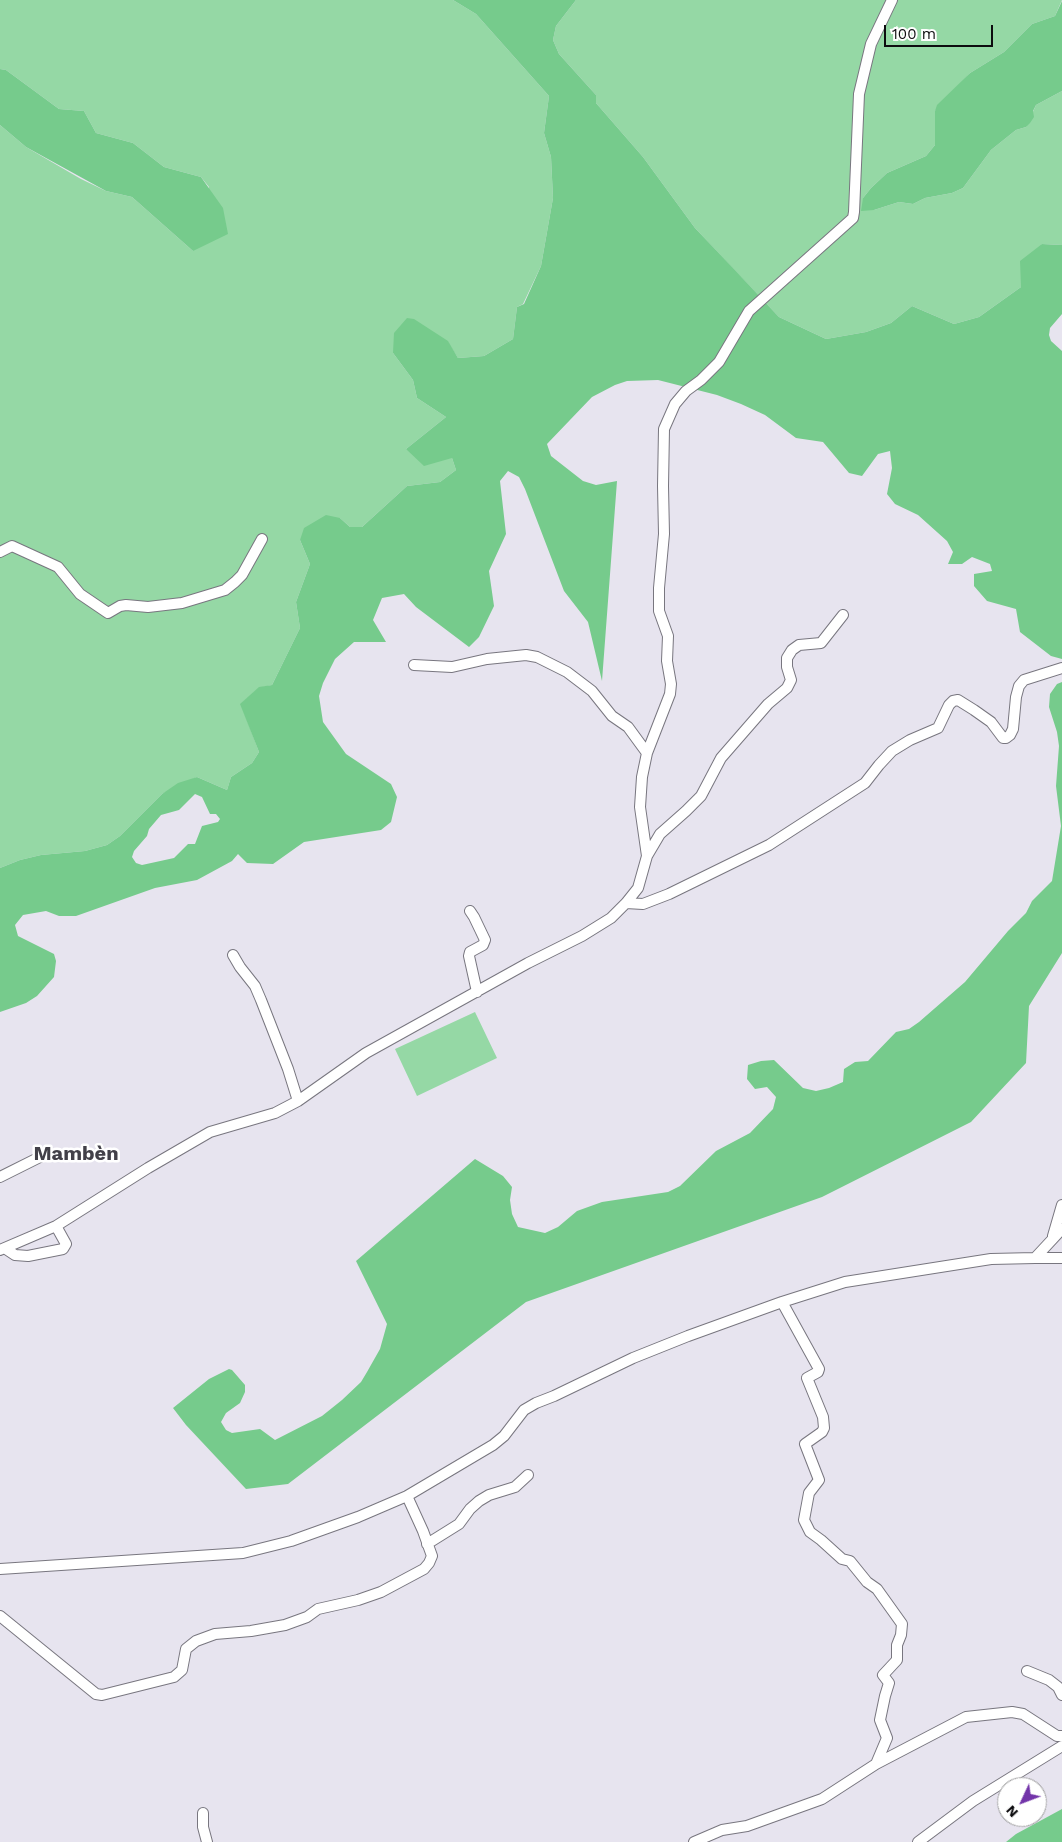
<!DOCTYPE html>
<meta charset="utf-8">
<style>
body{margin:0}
#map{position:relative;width:1062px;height:1842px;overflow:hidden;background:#e7e4ef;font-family:"Work Sans",sans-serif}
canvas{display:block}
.north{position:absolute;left:997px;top:1777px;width:50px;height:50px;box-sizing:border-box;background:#fff;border:1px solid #9e9e9f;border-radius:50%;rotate:227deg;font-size:14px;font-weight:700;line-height:20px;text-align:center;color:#0d0c0f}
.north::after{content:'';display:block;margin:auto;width:18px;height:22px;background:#7234a9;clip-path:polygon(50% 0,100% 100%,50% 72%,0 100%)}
.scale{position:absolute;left:884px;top:25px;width:109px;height:22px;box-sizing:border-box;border:2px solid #0d0c0f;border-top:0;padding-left:6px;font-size:15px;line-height:18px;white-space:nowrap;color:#0d0c0f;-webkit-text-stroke:4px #fff;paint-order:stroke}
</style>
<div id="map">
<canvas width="1062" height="1842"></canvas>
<div class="north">N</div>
<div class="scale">100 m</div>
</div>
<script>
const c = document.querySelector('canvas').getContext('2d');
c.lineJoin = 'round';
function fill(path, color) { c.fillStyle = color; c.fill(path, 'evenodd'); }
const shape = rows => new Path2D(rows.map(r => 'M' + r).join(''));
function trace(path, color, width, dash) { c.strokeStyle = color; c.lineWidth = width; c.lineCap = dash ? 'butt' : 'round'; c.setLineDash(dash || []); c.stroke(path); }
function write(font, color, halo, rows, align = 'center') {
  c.font = font + ' "Work Sans",sans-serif'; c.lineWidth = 5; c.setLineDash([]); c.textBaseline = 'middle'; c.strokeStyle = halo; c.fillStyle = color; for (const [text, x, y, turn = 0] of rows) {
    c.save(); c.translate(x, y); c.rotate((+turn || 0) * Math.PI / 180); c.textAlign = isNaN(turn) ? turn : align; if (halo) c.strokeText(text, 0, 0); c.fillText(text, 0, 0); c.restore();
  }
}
fill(shape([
 [0,0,453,0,476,14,549,96,544,133,551,157,553,198,541,266,523,304,517,307,513,339,484,356,458,358,447,341,393,353,413,380,417,398,446,417,406,449,452,458,456,470,440,482,407,486,362,527,350,527,340,518,300,540,310,564,296,602,300,628,272,685,259,688,241,704,259,752,252,763,231,777,227,790,197,777,162,794,120,836,107,845,85,851,41,855,20,860,0,868,0,125,26,147,81,179,106,191,132,197,193,251,209,187,201,177,164,167,133,143,96,133,84,111,59,109,6,70,0,69],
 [576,0,1062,0,1055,16,1032,24,1004,52,970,73,935,111,935,145,926,156,887,173,871,188,863,198,874,210,899,202,913,204,925,198,952,193,963,188,991,150,1016,130,1026,127,1036,105,1062,91,1062,245,1042,244,1021,287,979,317,954,324,912,306,891,323,866,332,826,339,779,317,695,228,643,157,596,103,596,95,559,54,553,40,556,26],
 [475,1012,497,1058,417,1096,395,1049]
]), '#95d8a5');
fill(shape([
 [453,0,576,0,556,26,553,40,559,54,596,95,596,103,643,157,695,228,734,269,779,317,826,339,866,332,891,323,912,306,954,324,979,317,1021,287,1020,261,1042,244,1062,245,1062,314,1050,328,1049,335,1051,341,1062,351,1062,659,1051,656,1020,632,1016,609,987,601,974,586,974,574,992,571,990,564,972,557,962,564,948,564,953,552,947,541,918,515,895,504,887,494,892,468,890,451,878,454,862,476,849,473,823,442,796,438,765,415,741,404,717,395,658,380,627,381,615,385,592,397,547,444,551,456,583,481,596,485,617,481,602,681,588,622,564,591,525,489,519,477,508,471,500,481,506,534,489,571,494,606,479,637,469,647,416,607,404,594,382,598,373,620,386,642,354,642,335,659,323,683,319,696,323,722,346,754,391,784,397,797,391,822,381,830,304,842,273,864,247,863,238,854,232,861,197,880,155,888,76,916,59,916,46,911,23,915,15,925,18,936,54,954,56,961,54,977,37,996,26,1003,0,1012,0,868,20,860,41,855,85,851,107,845,120,836,162,794,178,783,197,777,227,790,231,777,252,763,259,752,240,704,259,687,272,685,300,628,296,602,310,564,300,540,304,528,326,515,340,518,350,527,362,527,407,486,440,482,456,470,452,458,424,466,406,449,446,417,417,398,413,380,393,353,394,333,407,318,414,319,448,341,458,358,484,356,513,339,517,307,524,304,541,266,553,198,551,157,544,133,549,96,476,14],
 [195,794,202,797,210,814,216,814,220,819,218,822,202,826,195,844,188,844,174,858,142,865,136,863,132,857,134,851,147,836,149,829,161,815,179,810],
 [1062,1,1062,91,1036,105,1033,111,1034,117,1030,123,1026,127,1016,130,991,150,963,188,952,193,925,198,913,204,899,202,874,210,861,211,863,198,871,188,887,173,926,156,935,145,935,111,937,105,970,73,1004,52,1032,24,1055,16],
 [0,69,6,70,59,109,84,111,96,133,133,143,164,167,201,177,223,208,228,234,193,251,132,197,106,191,26,147,0,125],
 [1062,682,1062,953,1029,1006,1026,1063,971,1122,822,1197,526,1302,288,1484,246,1489,186,1425,173,1408,209,1379,229,1369,232,1370,245,1385,245,1392,240,1403,226,1413,221,1422,226,1430,232,1433,260,1429,275,1440,322,1416,342,1400,361,1382,367,1372,380,1349,387,1324,356,1261,475,1159,503,1176,512,1187,510,1200,512,1214,518,1227,545,1233,558,1227,577,1211,602,1202,668,1192,680,1186,716,1151,750,1133,773,1109,776,1097,767,1087,755,1089,747,1079,748,1065,761,1061,774,1060,803,1088,816,1091,829,1088,843,1082,844,1069,855,1062,868,1061,896,1032,909,1029,919,1022,965,982,1008,931,1026,913,1032,901,1052,881,1061,826,1056,786,1059,746,1057,732,1049,707,1050,694,1057,684],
 [1062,1809,1062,1842,1006,1842,1016,1834]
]), '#76cb8c');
const minor = shape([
 [0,552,12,546,58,567,80,594,108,613,120,606,126,605,148,607,182,603,225,590,235,582,242,575,262,539],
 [414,665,452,667,487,659,526,655,537,657,567,672,592,691,612,716,628,727,647,753],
 [647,856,660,834,686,811,701,796,721,758,768,704,787,688,791,680,787,667,787,658,792,650,799,645,821,643,843,615],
 [626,903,643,904,669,894,769,845,865,783,879,765,892,751,910,740,938,728,949,705,953,701,958,700,974,710,991,722,1003,738,1006,738,1010,735,1013,729,1016,697,1019,686,1024,680,1062,668],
 [470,911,474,917,485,940,483,945,470,952,469,956,477,992],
 [233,955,240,967,255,986,261,1000,288,1069,298,1101],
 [0,1177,40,1157],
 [1053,1236,1062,1205],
 [6,1249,15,1255,28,1256,63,1249,66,1244,56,1226],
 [0,1250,56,1226,148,1168,210,1132,275,1113,298,1101,366,1053,528,963,582,936,611,918,626,903,638,888,647,856,640,807,642,777,647,753,670,694,671,684,667,661,668,636,659,611,659,588,664,534,663,486,664,429,675,404,686,391,701,380,719,362,749,311,853,218,854,212,859,94,871,44,892,0],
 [1035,1258,1062,1258],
 [782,1302,819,1369,818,1372,807,1378,823,1417,824,1428,822,1432,805,1444,819,1480,809,1493,804,1520,810,1532,821,1540,842,1559,850,1561,867,1582,877,1589,902,1624,901,1635,897,1645,897,1660,883,1675,889,1683,885,1696,880,1720,887,1738,876,1764],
 [427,1544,459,1524,470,1509,479,1501,489,1495,515,1487,528,1475],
 [0,1569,243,1553,291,1541,358,1517,407,1496,493,1445,504,1436,524,1410,536,1403,554,1396,633,1358,688,1336,782,1302,845,1282,991,1259,1035,1258,1062,1229],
 [0,1616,96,1694,102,1695,174,1677,182,1670,186,1649,196,1641,215,1634,251,1631,285,1625,307,1617,318,1609,358,1600,381,1592,424,1569,429,1563,432,1556,423,1531,407,1496],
 [1027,1671,1049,1680,1058,1687,1062,1695],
 [203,1813,203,1827,207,1842],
 [694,1842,722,1830,747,1826,822,1799,876,1764,966,1717,1012,1712,1023,1714,1057,1736,1062,1736],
 [918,1842,973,1801,1062,1746]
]);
trace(minor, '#78767f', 12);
trace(minor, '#fff', 10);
write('bold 20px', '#424048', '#fff', [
 ["Mambèn",76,1154]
]);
</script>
